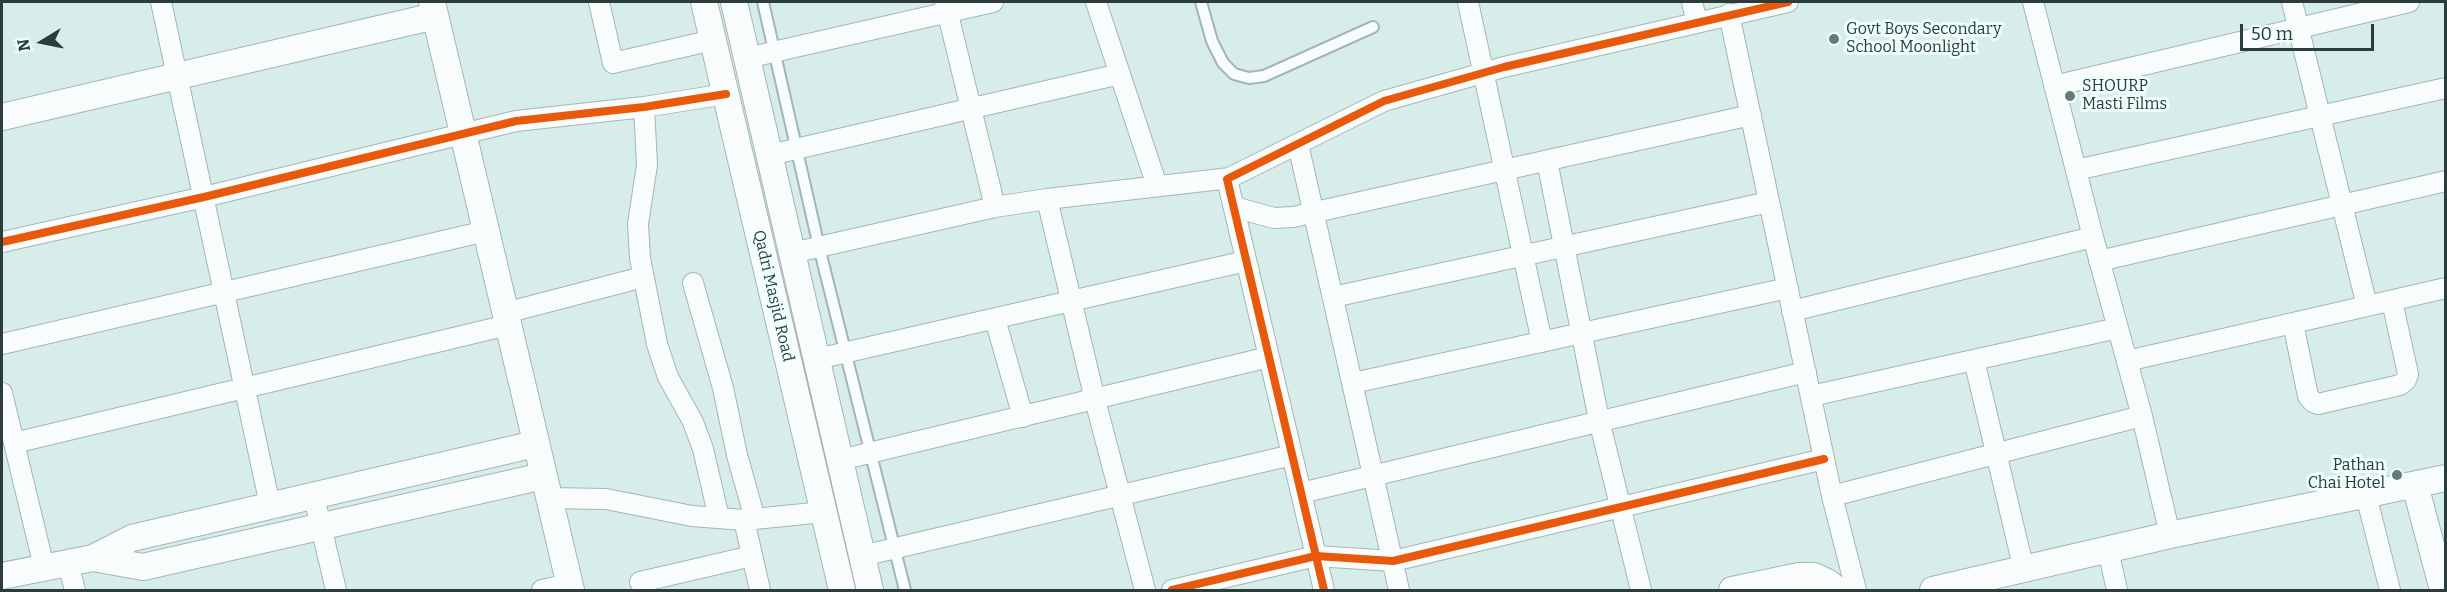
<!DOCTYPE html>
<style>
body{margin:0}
#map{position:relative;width:2447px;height:592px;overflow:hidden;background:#d7edea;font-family:Bitter,serif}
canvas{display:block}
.frame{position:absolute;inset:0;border:3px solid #2c3c3b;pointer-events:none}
.north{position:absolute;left:12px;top:12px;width:60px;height:60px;-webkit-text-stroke:4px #eefefb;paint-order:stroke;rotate:260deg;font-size:16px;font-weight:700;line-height:24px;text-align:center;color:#2c3c3b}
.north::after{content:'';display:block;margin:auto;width:21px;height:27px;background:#2c3c3b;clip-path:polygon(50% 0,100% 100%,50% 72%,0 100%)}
.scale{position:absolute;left:2240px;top:24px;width:134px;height:27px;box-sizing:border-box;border:3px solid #2c3c3b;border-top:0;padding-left:8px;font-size:18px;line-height:21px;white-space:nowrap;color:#2c3c3b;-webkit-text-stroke:4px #eefefb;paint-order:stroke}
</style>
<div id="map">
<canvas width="2447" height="592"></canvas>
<div class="frame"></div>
<div class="north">N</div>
<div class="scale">50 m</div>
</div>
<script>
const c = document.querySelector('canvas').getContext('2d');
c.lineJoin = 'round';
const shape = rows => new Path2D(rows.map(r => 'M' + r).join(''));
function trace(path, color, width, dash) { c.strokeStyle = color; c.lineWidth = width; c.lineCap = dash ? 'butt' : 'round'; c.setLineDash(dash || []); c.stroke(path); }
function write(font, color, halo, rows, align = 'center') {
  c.font = font + ' Bitter,serif'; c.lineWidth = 6; c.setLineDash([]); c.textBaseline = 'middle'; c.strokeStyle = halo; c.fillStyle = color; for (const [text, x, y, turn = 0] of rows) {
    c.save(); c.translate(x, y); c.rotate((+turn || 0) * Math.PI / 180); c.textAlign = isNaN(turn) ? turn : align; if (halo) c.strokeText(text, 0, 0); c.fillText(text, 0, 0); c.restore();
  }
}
const service = shape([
 [763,2,819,247,905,590],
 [1201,2,1212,41,1223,63,1234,74,1249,78,1264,76,1373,27]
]);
const minor = shape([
 [161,2,270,505],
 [599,2,613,63,713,40],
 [945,2,995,207],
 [1096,2,1157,186],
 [1468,2,1542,342],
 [1692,2,1697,22],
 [2033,2,2093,237,2142,416,2170,535],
 [2292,2,2367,306],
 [1729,14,1832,496,1856,590],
 [747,58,993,2],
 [2054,86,2409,2],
 [644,107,647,165,638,224,640,258,657,344,668,377,693,422,703,449,719,518],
 [1298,144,1399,590],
 [770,155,1120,74],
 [1547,161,1599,420,1641,590],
 [2076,170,2446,88],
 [1047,199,1095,400,1145,590],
 [1234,207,1274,218,1293,217,1751,115],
 [2,242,204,197,516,121,644,107,726,94],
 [792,253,995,207,1047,199,1230,178],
 [2099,261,2446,181],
 [693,283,723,388,737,455,755,519],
 [1333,297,1769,202],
 [1792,311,2093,237],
 [505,313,643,277],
 [995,319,1023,417],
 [2293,323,2308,396,2313,402,2318,404,2400,385,2406,380,2408,374,2392,301],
 [2,344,486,231],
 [817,359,1246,261],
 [1974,360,2024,570],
 [2127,361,2446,288],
 [1353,383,1788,288],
 [2,393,44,567],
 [1811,396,2118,328],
 [14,443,508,325],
 [840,460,1269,357],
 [1301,493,1806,372],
 [2366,495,2390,590],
 [1832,496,2142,416],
 [314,497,336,590],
 [548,498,606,499,692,516,744,520,824,512],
 [744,520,760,590],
 [2108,550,2117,590],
 [862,556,1292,455],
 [68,564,75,590],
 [640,582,752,556],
 [542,590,569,584],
 [1172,590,1316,556,1393,561,1824,459],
 [1324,590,1227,179,1384,101,1504,67,1788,2]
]);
const tertiary = shape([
 [432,2,571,590],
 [704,2,842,590],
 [734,2,870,590],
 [2,117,435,16],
 [2415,485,2443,590],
 [93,558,143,567,543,476],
 [2,576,93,558,132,538,535,444],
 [1732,590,1799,576,1814,576,1827,582,1837,590],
 [1933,590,2170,535,2446,478]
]);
trace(service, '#a4b6b4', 14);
trace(minor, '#a4b6b4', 22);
trace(tertiary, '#a4b6b4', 28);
trace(service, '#f9fcfc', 10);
trace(minor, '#f9fcfc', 20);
trace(tertiary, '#f9fcfc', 26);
trace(shape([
 [2,242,204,197,516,121,644,107,726,94],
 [1172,590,1316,556,1393,561,1824,459],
 [1324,590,1227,179,1384,101,1504,67,1788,2]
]), '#e8590c', 8);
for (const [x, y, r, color] of [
 [1834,39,6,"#687a78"],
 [2070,96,6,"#687a78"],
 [2397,475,6,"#687a78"]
]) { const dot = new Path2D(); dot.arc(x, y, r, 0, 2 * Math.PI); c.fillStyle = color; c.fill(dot); trace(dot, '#eefefb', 2); }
write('16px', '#2c3c3b', '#eefefb', [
 ["Govt Boys Secondary",1846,30],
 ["School Moonlight",1846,48],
 ["SHOURP",2082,87],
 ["Masti Films",2082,105],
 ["Pathan",2385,466,"right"],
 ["Chai Hotel",2385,484,"right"]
], 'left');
write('16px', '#2c3c3b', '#eefefb', [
 ["Qadri Masjid Road",773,296,77]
]);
</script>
